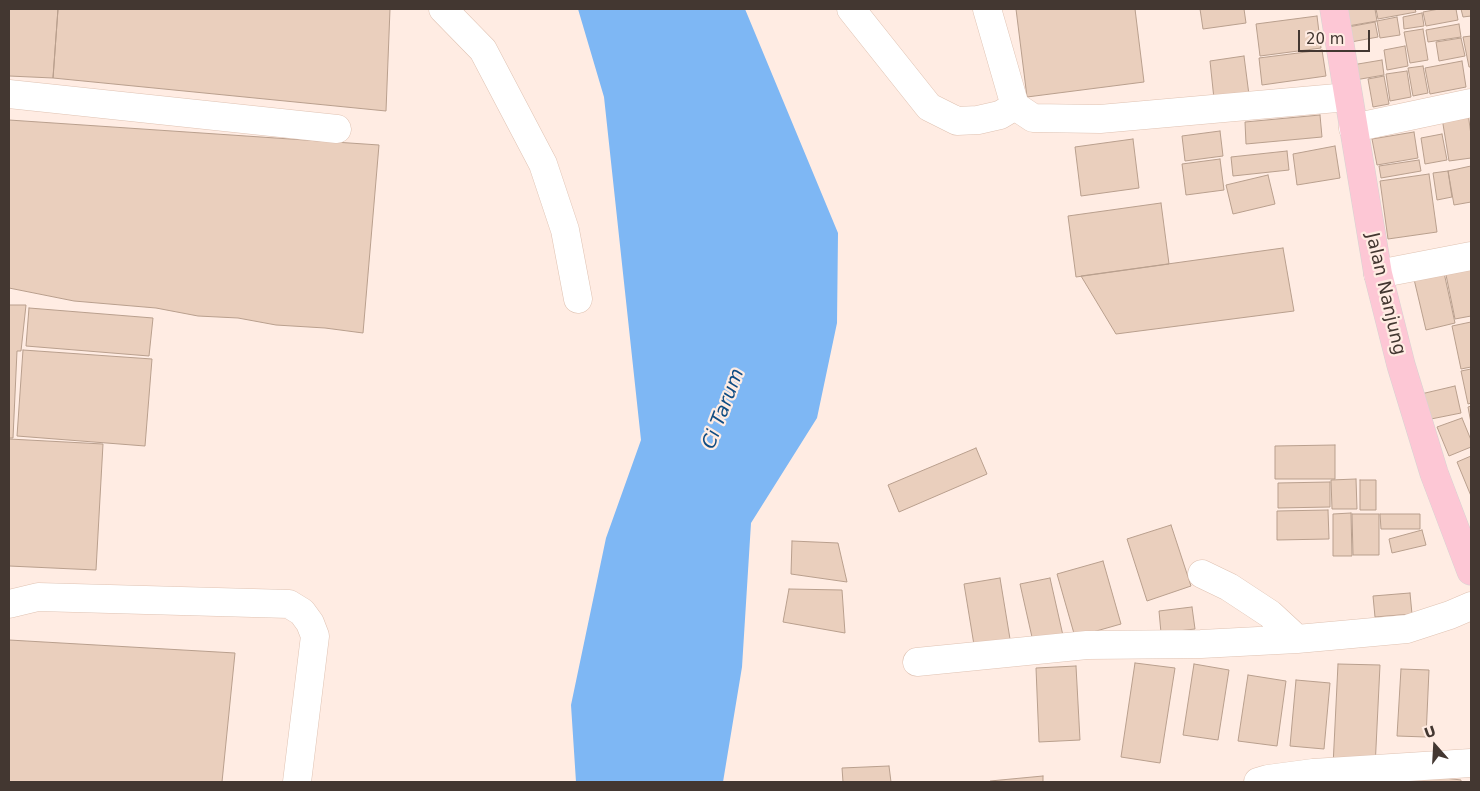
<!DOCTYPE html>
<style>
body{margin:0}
#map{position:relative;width:1480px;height:791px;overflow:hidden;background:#ffece3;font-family:"DejaVu Sans",sans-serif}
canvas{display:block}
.frame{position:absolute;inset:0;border:10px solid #433731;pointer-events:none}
.north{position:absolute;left:1410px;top:721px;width:50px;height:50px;-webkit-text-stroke:4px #ffece3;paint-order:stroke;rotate:341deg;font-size:14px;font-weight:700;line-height:20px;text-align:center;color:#433731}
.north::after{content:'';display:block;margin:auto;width:18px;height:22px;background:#433731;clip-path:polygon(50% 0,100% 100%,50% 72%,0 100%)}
.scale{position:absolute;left:1298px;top:30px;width:72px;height:22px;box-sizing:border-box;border:2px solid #433731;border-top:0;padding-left:6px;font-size:15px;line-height:18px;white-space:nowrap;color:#433731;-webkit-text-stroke:4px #ffece3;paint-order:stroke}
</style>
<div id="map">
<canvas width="1480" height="791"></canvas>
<div class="frame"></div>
<div class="north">U</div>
<div class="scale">20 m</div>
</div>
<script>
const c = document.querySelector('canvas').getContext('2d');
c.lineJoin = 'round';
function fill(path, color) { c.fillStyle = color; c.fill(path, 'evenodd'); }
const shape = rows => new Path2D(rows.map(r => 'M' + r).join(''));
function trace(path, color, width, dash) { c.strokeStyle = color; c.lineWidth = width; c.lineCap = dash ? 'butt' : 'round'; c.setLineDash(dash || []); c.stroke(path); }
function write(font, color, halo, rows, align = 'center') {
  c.font = font + ' "DejaVu Sans",sans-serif'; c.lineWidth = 4.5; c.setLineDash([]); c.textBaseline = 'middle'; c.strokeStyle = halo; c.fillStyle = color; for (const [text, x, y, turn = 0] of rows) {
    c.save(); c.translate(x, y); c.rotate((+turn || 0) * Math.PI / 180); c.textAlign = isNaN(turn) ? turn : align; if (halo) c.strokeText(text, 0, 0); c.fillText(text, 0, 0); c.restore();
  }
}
fill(shape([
 [578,9,745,9,838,233,837,323,817,418,751,523,742,667,723,782,576,782,571,705,606,538,641,440,604,97]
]), '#7eb7f4');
const building = shape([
 [9,9,58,9,53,78,9,76,9,9],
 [58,9,390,9,386,111,53,78,58,9],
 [1016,9,1135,9,1144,82,1027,97,1016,9],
 [1200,9,1244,9,1246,23,1203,29,1200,9],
 [1346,9,1375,9,1377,21,1348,26,1346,9],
 [1376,9,1415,9,1416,12,1378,19,1376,9],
 [1439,9,1456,9,1458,20,1426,26,1423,12,1439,9],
 [1461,9,1471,9,1471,16,1463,17,1461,9],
 [1422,13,1424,26,1404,29,1403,17,1422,13],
 [1317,16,1321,48,1260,56,1256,24,1317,16],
 [1397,17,1400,35,1380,38,1377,21,1397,17],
 [1375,22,1378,37,1351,42,1348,27,1375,22],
 [1459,24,1461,37,1428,42,1426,30,1459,24],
 [1423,29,1428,60,1410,63,1404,32,1423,29],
 [1471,36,1471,67,1469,67,1463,37,1471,36],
 [1461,38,1465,56,1439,61,1436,42,1461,38],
 [1405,46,1408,66,1387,70,1384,50,1405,46],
 [1322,50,1326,76,1262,85,1259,58,1322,50],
 [1244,56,1249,95,1214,99,1210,61,1244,56],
 [1382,60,1384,75,1355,80,1352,65,1382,60],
 [1462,61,1466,87,1430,94,1425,68,1462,61],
 [1423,66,1428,93,1413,96,1408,68,1423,66],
 [1407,71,1411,97,1390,101,1386,74,1407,71],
 [1384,76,1389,104,1373,107,1368,79,1384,76],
 [1468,113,1471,135,1471,158,1449,161,1442,118,1468,113],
 [1320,115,1322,137,1246,144,1245,122,1320,115],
 [9,120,379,145,363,333,325,328,276,325,238,318,198,316,156,308,74,301,9,288,9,120],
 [1220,131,1223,156,1185,161,1182,136,1220,131],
 [1414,132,1418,158,1377,165,1372,139,1414,132],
 [1442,134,1447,160,1425,164,1421,138,1442,134],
 [1133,139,1139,188,1081,196,1075,147,1133,139],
 [1335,146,1340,178,1297,185,1293,154,1335,146],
 [1287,151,1289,170,1233,176,1231,157,1287,151],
 [1220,159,1224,190,1186,195,1182,164,1220,159],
 [1419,160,1421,171,1381,178,1379,166,1419,160],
 [1471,166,1471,202,1454,205,1448,171,1471,166],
 [1448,171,1452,197,1437,200,1433,173,1448,171],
 [1429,174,1437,232,1388,239,1380,181,1429,174],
 [1268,175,1275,204,1233,214,1226,185,1268,175],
 [1161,203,1169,264,1076,277,1068,216,1161,203],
 [1283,248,1294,311,1116,334,1081,276,1283,248],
 [1471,265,1471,316,1455,319,1445,270,1471,265],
 [1443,268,1455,323,1426,330,1413,275,1443,268],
 [9,305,26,305,21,351,17,351,13,438,9,438,9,305],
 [29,308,153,318,149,356,26,346,29,308],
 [1471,322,1471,367,1461,369,1452,326,1471,322],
 [23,350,152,359,145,446,17,436,23,350],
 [1471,369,1471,403,1468,404,1461,371,1471,369],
 [1455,386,1461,413,1426,420,1421,394,1455,386],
 [1471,406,1471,423,1468,407,1471,406],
 [1462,418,1471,440,1471,447,1449,456,1437,427,1462,418],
 [9,439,103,444,96,570,9,566,9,439],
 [1335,445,1335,479,1275,479,1275,446,1335,445],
 [976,448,987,474,899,512,888,485,976,448],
 [1471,456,1471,496,1457,462,1471,456],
 [1356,479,1357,509,1332,509,1331,480,1356,479],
 [1360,480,1376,480,1376,510,1360,510,1360,480],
 [1330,482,1330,507,1278,508,1278,483,1330,482],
 [1328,510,1329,539,1277,540,1277,511,1328,510],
 [1351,513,1352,556,1333,556,1333,514,1351,513],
 [1352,514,1379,514,1379,555,1353,555,1352,514],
 [1380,514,1420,514,1420,529,1381,529,1380,514],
 [1171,525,1191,586,1147,601,1127,539,1171,525],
 [1422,530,1426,545,1392,553,1389,539,1422,530],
 [792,541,838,543,847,582,791,574,792,541],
 [1103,561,1121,624,1075,637,1057,574,1103,561],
 [1000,578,1011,645,975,651,964,584,1000,578],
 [1050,578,1064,640,1034,646,1020,584,1050,578],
 [789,589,842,590,845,633,783,622,789,589],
 [1410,593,1412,614,1375,617,1373,596,1410,593],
 [1192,607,1195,629,1161,633,1159,611,1192,607],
 [9,640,235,653,222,782,9,782,9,640],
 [1135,663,1175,668,1160,763,1121,757,1135,663],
 [1194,664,1229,670,1218,740,1183,735,1194,664],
 [1338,664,1380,665,1375,768,1333,766,1338,664],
 [1076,666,1080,740,1039,742,1036,668,1076,666],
 [1401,669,1429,670,1426,737,1397,736,1401,669],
 [1248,675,1286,681,1277,746,1238,741,1248,675],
 [1296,680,1330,683,1324,749,1290,746,1296,680],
 [889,766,891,782,843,782,842,768,889,766],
 [1404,773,1461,780,1461,782,1403,782,1404,773],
 [1043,776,1043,782,990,782,990,781,1043,776]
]);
fill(building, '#eacfbd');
trace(building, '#b99f8d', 1);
const minor = shape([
 [443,9,483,50,543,164,565,230,578,299],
 [851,9,929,107,957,121,978,120,1000,115,1015,106],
 [987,9,1015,106,1033,118,1100,119,1348,97],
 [9,94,337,129],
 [1353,128,1471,103],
 [1378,274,1471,256],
 [1202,574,1229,587,1270,614,1297,639],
 [9,604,38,597,289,604,302,612,310,623,315,636,297,782],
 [917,662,1087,645,1201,644,1297,639,1407,629,1450,615,1471,606],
 [1258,782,1268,779,1313,773,1471,763]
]);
const major = shape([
 [1334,9,1378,274,1401,365,1434,473,1471,571]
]);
trace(minor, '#dfc2b2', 29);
trace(major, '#d6d3d2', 29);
trace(minor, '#fff', 28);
trace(major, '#fdc7d5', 28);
write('18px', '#433731', '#ffece3', [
 ["Jalan Nanjung",1385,294,77]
]);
write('italic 19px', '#0f4c83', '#ffece3', [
 ["Ci Tarum",724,409,-69]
]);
</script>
